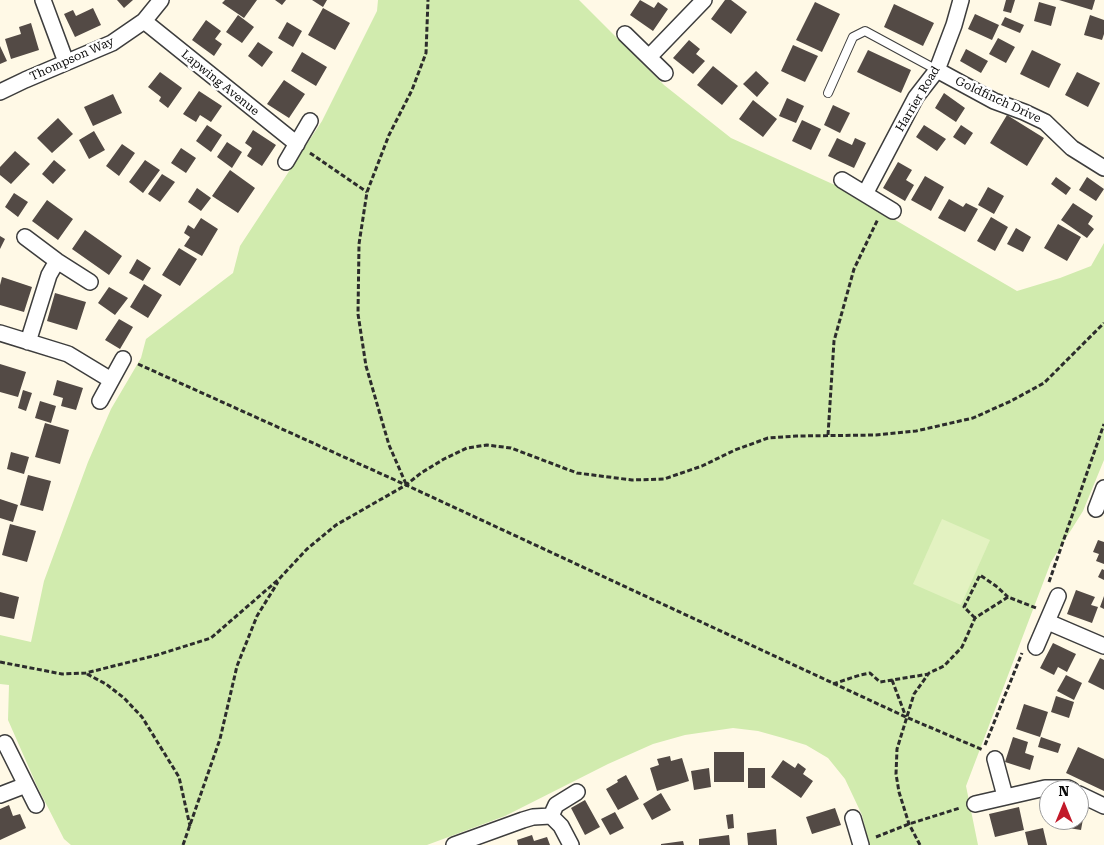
<!DOCTYPE html>
<style>
body{margin:0}
#map{position:relative;width:1104px;height:845px;overflow:hidden;background:#fff9e6;font-family:"Roboto Serif",serif}
canvas{display:block}
.north{position:absolute;left:1039px;top:780px;width:50px;height:50px;box-sizing:border-box;background:#fff;border:1px solid #9d9d9d;border-radius:50%;rotate:0deg;font-size:14px;font-weight:700;line-height:20px;text-align:center;color:#0a0a0a}
.north::after{content:'';display:block;margin:auto;width:18px;height:22px;background:#c21a2a;clip-path:polygon(50% 0,100% 100%,50% 72%,0 100%)}
</style>
<div id="map">
<canvas width="1104" height="845"></canvas>
<div class="north">N</div>
</div>
<script>
const c = document.querySelector('canvas').getContext('2d');
c.lineJoin = 'round';
function fill(path, color) { c.fillStyle = color; c.fill(path, 'evenodd'); }
const shape = rows => new Path2D(rows.map(r => 'M' + r).join(''));
function trace(path, color, width, dash) { c.strokeStyle = color; c.lineWidth = width; c.lineCap = dash ? 'butt' : 'round'; c.setLineDash(dash || []); c.stroke(path); }
function write(font, color, halo, rows, align = 'center') {
  c.font = font + ' "Roboto Serif",serif'; c.lineWidth = 5; c.setLineDash([]); c.textBaseline = 'middle'; c.strokeStyle = halo; c.fillStyle = color; for (const [text, x, y, turn = 0] of rows) {
    c.save(); c.translate(x, y); c.rotate((+turn || 0) * Math.PI / 180); c.textAlign = isNaN(turn) ? turn : align; if (halo) c.strokeText(text, 0, 0); c.fillText(text, 0, 0); c.restore();
  }
}
fill(shape([
 [378,0,579,0,664,85,731,138,837,186,1017,291,1060,278,1091,266,1104,243,1104,460,1083,511,1051,562,966,786,978,845,869,845,862,815,845,779,828,758,806,745,783,738,758,731,733,728,685,735,653,744,608,764,505,816,427,845,71,845,64,839,37,786,8,720,9,685,0,684,0,635,31,642,44,581,88,462,111,409,141,358,146,339,233,273,240,246,322,121,377,11]
]), '#d1ebae');
fill(shape([
 [942,519,990,540,961,605,913,584]
]), '#e3f2c1');
fill(shape([
 [117,0,133,0,124,8],
 [225,0,257,0,244,18,222,3],
 [275,0,286,0,282,5],
 [312,0,327,0,323,7],
 [640,0,654,8,658,2,668,9,653,31,630,15],
 [725,0,731,0,747,12,731,34,711,19],
 [1006,0,1015,0,1011,13,1003,11],
 [1059,0,1095,0,1092,10],
 [815,2,840,14,822,52,796,40],
 [1039,2,1056,7,1051,26,1034,21],
 [894,4,934,23,923,46,884,27],
 [93,8,101,25,75,37,64,14,73,10,76,16],
 [323,8,350,23,335,50,308,35],
 [975,14,999,25,992,40,968,29],
 [238,15,254,27,242,43,226,32],
 [1090,15,1104,20,1104,34,1102,40,1084,35],
 [1005,17,1024,25,1020,33,1001,25],
 [206,20,221,31,215,39,222,44,214,56,192,40],
 [287,22,302,31,293,47,278,38],
 [31,23,39,50,11,59,5,39,21,34,19,27],
 [998,38,1015,47,1006,63,989,54],
 [689,40,700,49,696,54,705,61,693,74,673,58],
 [258,42,273,52,262,67,248,56],
 [793,45,818,56,805,82,781,71],
 [0,46,7,61,0,64],
 [966,49,988,61,981,73,960,61],
 [868,50,911,70,901,93,857,72],
 [1032,50,1061,64,1049,88,1020,74],
 [302,52,327,67,316,86,291,71],
 [713,66,738,86,722,105,697,85],
 [756,71,769,83,757,97,743,84],
 [160,72,182,88,168,108,159,101,161,97,148,87],
 [1077,72,1100,83,1088,107,1065,95],
 [284,80,305,94,289,118,267,104],
 [199,91,222,106,211,122,200,115,196,122,183,114],
 [944,93,965,108,956,122,935,108],
 [113,94,122,113,93,126,84,107],
 [787,98,804,106,796,123,779,116],
 [753,100,777,119,763,137,739,119],
 [833,105,850,113,840,133,824,125],
 [1007,115,1044,138,1027,166,990,143],
 [58,118,73,134,52,153,37,138],
 [802,120,821,129,811,150,792,141],
 [207,125,222,135,211,152,196,141],
 [924,125,946,139,937,151,916,137],
 [961,125,973,133,965,145,953,137],
 [253,130,276,145,262,166,247,156,252,148,245,143],
 [94,131,105,150,89,159,79,140],
 [837,138,852,145,855,138,866,143,854,168,828,156],
 [227,142,242,152,232,168,217,157],
 [122,144,135,153,119,176,106,166],
 [181,148,196,158,186,173,171,163],
 [15,151,30,164,11,184,0,175,0,167],
 [54,160,66,170,53,184,42,174],
 [145,160,160,170,143,193,129,182],
 [898,162,912,170,906,180,914,185,905,201,883,188],
 [230,170,255,188,238,213,212,196],
 [162,174,175,182,160,202,148,194],
 [925,176,944,187,931,211,911,200],
 [1056,177,1071,188,1066,195,1051,184],
 [1087,177,1104,189,1096,201,1079,190],
 [988,187,1004,196,994,214,978,205],
 [197,188,211,198,201,211,188,202],
 [14,193,28,202,18,217,5,207],
 [949,199,963,207,966,203,978,209,965,232,938,218],
 [47,200,73,219,58,240,32,221],
 [1073,203,1093,216,1088,224,1094,229,1087,238,1061,220],
 [991,217,1008,227,995,251,977,241],
 [201,218,218,229,202,256,184,246,190,237,184,233,188,225,194,229],
 [1058,224,1081,237,1067,261,1044,248],
 [1016,228,1031,237,1023,252,1007,244],
 [85,230,122,256,109,275,72,249],
 [0,236,5,239,0,249],
 [179,248,197,259,180,286,162,275],
 [137,259,151,268,143,281,129,273],
 [2,277,32,287,24,312,0,305,0,285],
 [144,284,162,295,148,318,130,307],
 [109,287,128,298,115,315,98,303],
 [55,293,86,302,77,330,47,321],
 [119,319,133,327,120,349,105,340],
 [0,364,26,372,18,397,0,392],
 [57,380,83,388,76,410,61,406,63,398,53,395],
 [23,390,32,393,26,411,18,408],
 [40,401,56,406,51,423,35,418],
 [45,423,69,430,60,464,35,457],
 [11,452,29,457,24,474,7,469],
 [28,475,51,481,43,511,20,505],
 [0,499,18,505,13,522,0,518],
 [10,524,36,531,27,562,2,555],
 [1098,540,1104,542,1104,564,1096,561,1099,554,1093,552],
 [1102,569,1104,570,1104,580,1098,577],
 [1076,590,1095,597,1091,605,1098,607,1092,623,1067,614],
 [0,592,19,597,14,619,0,616],
 [1104,596,1104,609,1100,607],
 [1053,643,1076,654,1067,672,1058,667,1054,675,1040,668],
 [1100,658,1104,660,1104,690,1088,682],
 [1066,675,1082,683,1074,700,1057,691],
 [1056,696,1074,702,1069,718,1051,712],
 [1024,704,1048,712,1040,737,1016,729],
 [1013,737,1028,742,1025,753,1034,756,1030,770,1005,762],
 [1041,737,1061,744,1058,753,1038,747],
 [1078,747,1104,759,1104,791,1066,773],
 [714,752,744,752,744,782,714,782],
 [670,756,671,761,682,758,689,781,657,791,650,768,659,765,657,759],
 [783,760,795,768,798,763,806,769,803,774,813,781,801,798,771,777],
 [709,768,711,787,694,790,691,771],
 [748,768,765,768,765,788,748,788],
 [626,775,639,799,618,810,606,789,618,782,617,780],
 [661,793,671,810,652,820,643,804],
 [585,800,600,827,585,835,571,808],
 [9,805,13,816,20,814,26,828,0,840,0,809],
 [1019,807,1024,830,995,837,989,814],
 [1079,807,1085,808,1081,830,1050,825,1051,820,1079,820],
 [835,808,841,825,812,834,806,817],
 [615,812,624,828,610,835,601,819],
 [733,814,734,828,728,829,726,815],
 [1043,828,1047,845,1028,845,1025,832],
 [776,829,777,845,748,845,747,833],
 [532,835,534,841,547,837,550,845,518,845,517,840],
 [729,835,730,845,699,845,699,839],
 [683,841,684,845,661,845,661,844]
]), '#534a45');
const lane = shape([
 [828,93,853,37,865,31,937,70]
]);
const street = shape([
 [43,0,66,62],
 [144,21,297,144],
 [625,34,665,73],
 [649,57,704,0],
 [937,70,994,101,1024,112,1045,122,1072,148,1104,168],
 [0,92,25,80,112,43,144,21,161,0],
 [286,162,310,121],
 [842,180,893,211],
 [865,194,916,97,937,70,954,25,961,0],
 [25,237,57,261,90,282],
 [0,333,68,354,111,380],
 [28,342,49,275,57,261],
 [100,401,123,359],
 [1096,509,1104,488],
 [1048,622,1104,646],
 [1036,647,1058,596],
 [5,743,36,805],
 [995,759,1005,796],
 [1079,794,1104,806],
 [0,795,26,785],
 [975,804,1045,788,1068,788,1072,790],
 [551,816,561,826,571,845],
 [853,818,861,845],
 [454,845,523,820,533,817,551,816,556,805,577,792]
]);
trace(lane, '#3d3d3d', 10);
trace(street, '#3d3d3d', 18);
trace(shape([
 [310,153,367,192],
 [138,364,406,485,906,717,983,750],
 [828,435,834,341,854,269,878,219],
 [406,484,389,445,366,366,358,314,359,244,367,192,389,135,412,90,426,53,428,0],
 [1049,582,1104,424],
 [975,618,964,607,980,575,996,586,1008,597],
 [0,662,62,674,86,673,157,655,211,638,279,579,307,549,336,525,406,485,421,473,444,459,467,448,487,445,511,448,577,473,632,480,664,479,702,466,735,450,768,438,796,436,876,435,916,431,973,418,1011,401,1044,383,1104,323],
 [87,674,106,684,124,698,142,717,179,777,190,826],
 [892,680,906,717],
 [833,684,860,675,870,673,880,682,929,674],
 [985,745,1022,653],
 [876,837,909,824,960,808],
 [183,845,220,739,237,666,257,616,278,582],
 [920,845,909,824,899,792,896,774,897,749,914,694,929,673,944,666,962,647,975,618,1008,597,1036,608]
]), '#2c2c2c', 3, [5, 2.5]);
trace(lane, '#fff', 8);
trace(street, '#fff', 15);
write('12px', '#0a0a0a', '#fff', [
 ["Thompson Way",72,59,-24],
 ["Lapwing Avenue",220,83,39],
 ["Harrier Road",918,99,-59],
 ["Goldfinch Drive",998,100,25]
]);
</script>
